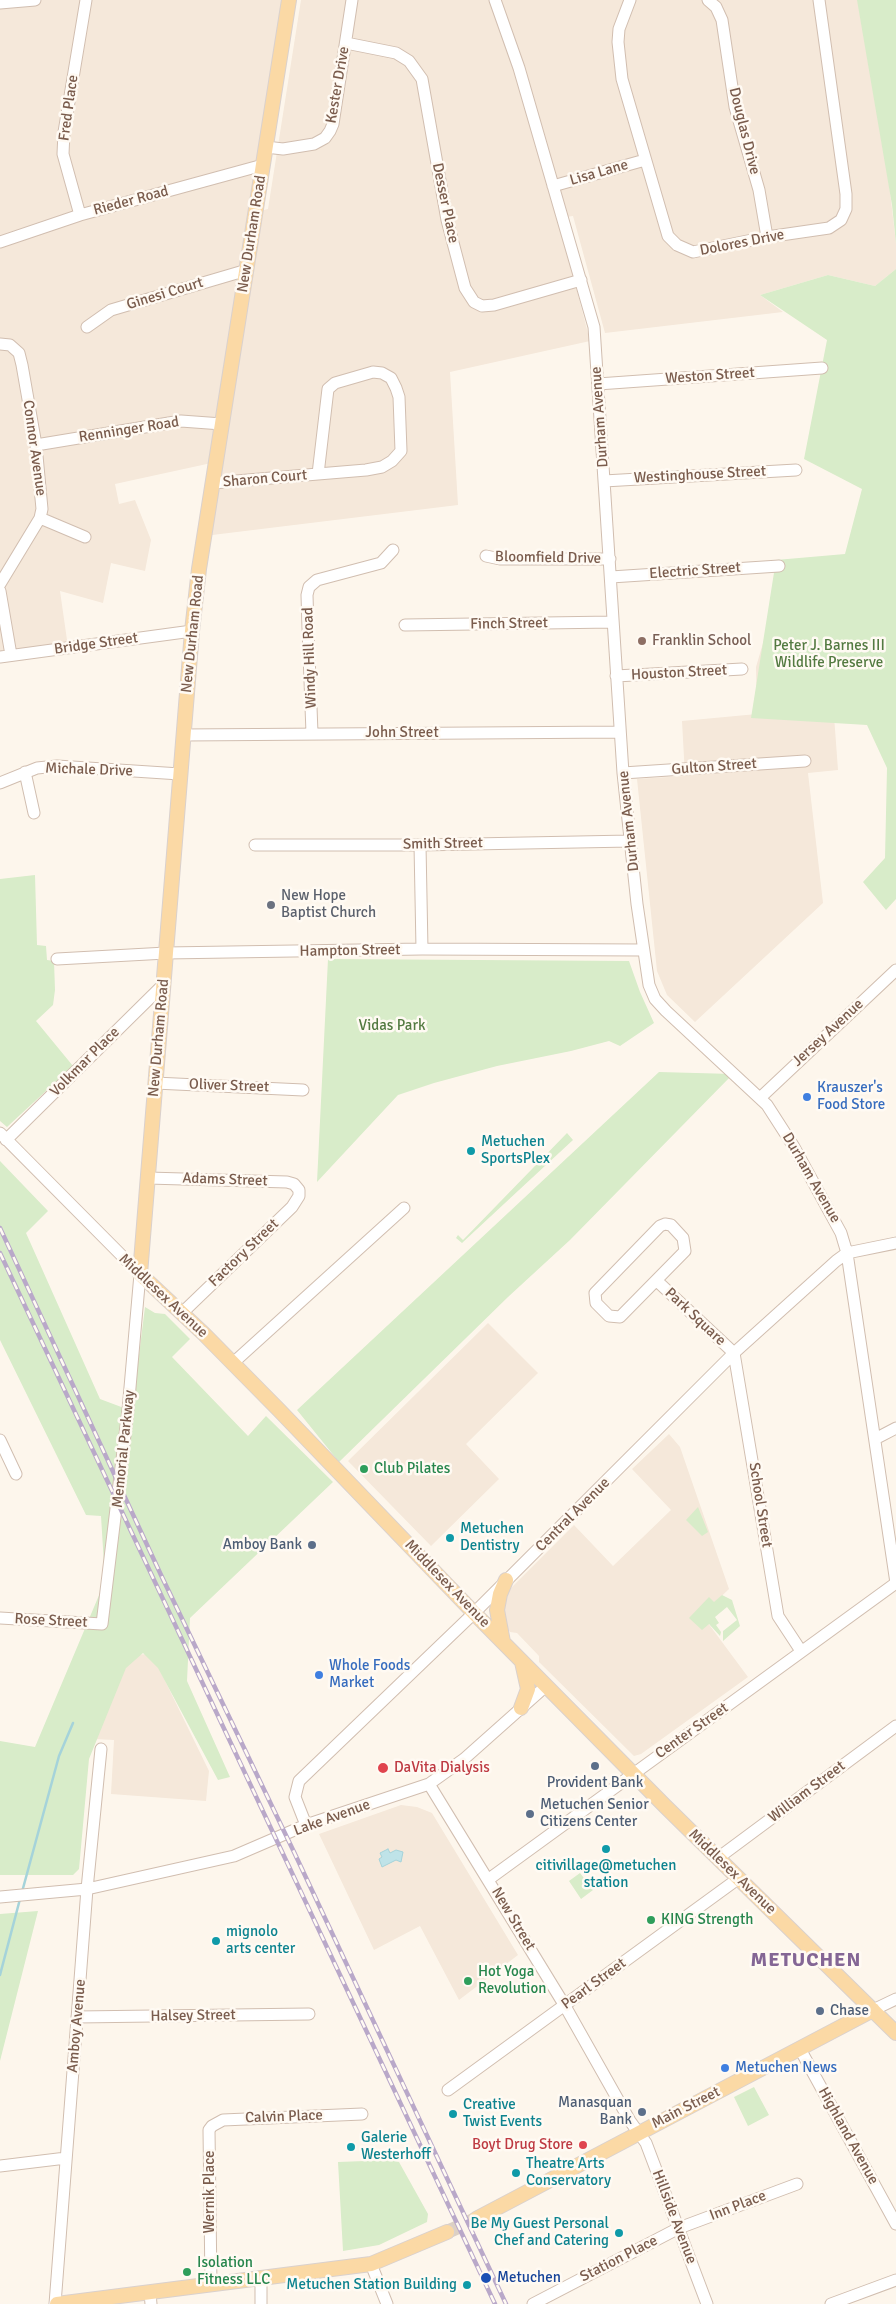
<!DOCTYPE html>
<style>
body{margin:0}
canvas{display:block;background:#fdf6ec}
</style>
<canvas width="896" height="2304"></canvas>
<script>
const c = document.querySelector('canvas').getContext('2d');
c.lineJoin = 'round';
function fill(path, color) { c.fillStyle = color; c.fill(path, 'evenodd'); }
const shape = rows => new Path2D(rows.map(r => 'M' + r).join(''));
function trace(path, color, width, dash) { c.strokeStyle = color; c.lineWidth = width; c.lineCap = dash ? 'butt' : 'round'; c.setLineDash(dash || []); c.stroke(path); }
function write(font, color, halo, rows, align = 'center') {
  c.font = font + ' Signika,sans-serif'; c.lineWidth = 5; c.setLineDash([]); c.textBaseline = 'middle'; c.strokeStyle = halo; c.fillStyle = color; for (const [text, x, y, turn = 0] of rows) {
    c.save(); c.translate(x, y); c.rotate((+turn || 0) * Math.PI / 180); c.textAlign = isNaN(turn) ? turn : align; if (halo) c.strokeText(text, 0, 0); c.fillText(text, 0, 0); c.restore();
  }
}
fill(shape([
 [0,0,289,0,256,212,268,209,301,0,868,0,896,244,896,269,875,286,828,275,760,295,783,312,605,333,573,216,558,218,590,341,450,372,458,505,204,536,216,462,115,484,119,504,135,500,151,540,145,571,111,563,103,603,60,591,68,647,0,657],
 [823,566,838,770,808,773,823,903,695,1022,667,995,657,971,637,779,685,776,682,721,757,714,756,667,785,568],
 [488,1323,538,1373,466,1444,499,1479,431,1546,348,1461],
 [669,1434,680,1447,729,1589,702,1615,748,1677,641,1754,634,1756,539,1662,539,1656,517,1633,510,1632,506,1626,502,1607,509,1590,574,1525,613,1566,671,1510,632,1469],
 [152,1654,209,1771,206,1801,111,1794,114,1740,93,1739,128,1655],
 [401,1805,417,1807,432,1813,518,1955,459,2000,420,1926,374,1950,319,1834]
]), '#f5e8da');
fill(shape([
 [857,0,896,0,896,244,892,205],
 [896,269,896,899,886,910,863,882,885,858,887,768,867,725,751,718,776,560,845,554,862,489,804,459,827,340,760,295,828,275,875,286],
 [35,875,37,945,46,946,47,960,54,961,55,990,53,1005,36,1021,73,1066,7,1127,0,1121,0,879],
 [328,959,629,961,640,992,654,1023,620,1046,609,1041,571,1051,497,1066,434,1083,398,1095,317,1182],
 [659,1072,733,1074,570,1240,508,1297,339,1462,297,1410],
 [567,1133,573,1140,519,1190,462,1243,456,1238,458,1235,463,1240],
 [0,1161,48,1211,26,1233,100,1399,132,1411,145,1307,155,1313,165,1314,190,1339,172,1357,248,1436,266,1416,333,1482,190,1618,187,1681,230,1777,218,1780,158,1668,143,1653,126,1668,89,1759,79,1869,73,1875,0,1875,0,1741,35,1747,105,1581,101,1516,86,1515,0,1340],
 [698,1507,708,1532,702,1536,686,1520],
 [722,1595,732,1600,740,1626,723,1641,723,1631,737,1620,727,1607,715,1617,719,1623,716,1625,721,1632,720,1636,709,1624,702,1630,689,1618,709,1597,714,1602],
 [580,1873,593,1890,581,1899,569,1881],
 [38,1911,0,2061,0,1914],
 [754,2087,769,2115,748,2126,734,2097],
 [393,2160,399,2162,428,2214,427,2222,379,2245,343,2251,338,2162]
]), '#d8ecc9');
const water = shape([
 [388,1849,390,1853,396,1850,403,1852,401,1862,396,1860,382,1867,379,1859,382,1857,380,1853,388,1849]
]);
fill(water, '#bfe3e8');
trace(water, '#a5d3da', 1);
trace(shape([
 [22,1892,59,1756,73,1723],
 [0,1975,20,1899]
]), '#a5d3da', 2.5);
trace(shape([
 [447,2232,476,2219]
]), '#dcd0c4', 14, [14, 7]);
const minor = shape([
 [495,0,519,68,594,327,623,773,637,904,649,985,655,999,666,1011,767,1105,794,1147,841,1233,847,1253,896,1583],
 [630,0,619,29,618,42,622,79,668,236,677,245,693,252,767,237,829,228,841,220,846,209,846,194,819,0],
 [708,0,716,7,722,20,735,107,759,190,767,237],
 [0,3,35,0],
 [346,43,396,53,409,61,422,79,447,220,465,288,474,302,482,306,494,305,581,280],
 [266,147,283,149,314,144,325,138,330,131,333,124,352,0],
 [553,186,645,160],
 [80,215,63,154,64,132,86,0],
 [0,242,80,215,263,165],
 [87,327,111,310,247,270],
 [0,344,10,345,19,353,22,365,36,445,42,509,40,518,0,584],
 [373,372,382,373,391,378,396,388,399,397,401,451,392,461,382,467,366,470,318,474,328,389,335,383,373,372],
 [598,384,822,368],
 [36,445,181,421,222,424],
 [604,481,796,470],
 [213,483,318,474],
 [40,518,85,537],
 [486,556,500,559,610,559],
 [611,577,779,566],
 [0,591,11,655],
 [405,625,613,622],
 [0,657,192,631],
 [616,676,742,669],
 [312,733,308,628,307,595,309,587,317,580,381,563,393,550],
 [183,735,620,732],
 [25,772,34,813],
 [623,773,805,761],
 [0,783,37,768,57,766,180,774],
 [255,845,420,845,630,841],
 [420,845,422,949],
 [57,959,166,953,422,949,643,950],
 [155,1083,303,1090],
 [760,1098,896,970],
 [0,1133,140,1274,128,1410,102,1624,0,1618],
 [6,1140,163,985],
 [148,1178,287,1182,294,1184,299,1190,299,1196,292,1207,182,1313],
 [665,1224,671,1225,683,1238,685,1251,620,1317,609,1316,596,1303,595,1293,660,1226,665,1224],
 [657,1281,734,1353],
 [734,1353,778,1616,801,1651],
 [233,1363,404,1208],
 [875,1439,896,1428],
 [0,1440,16,1474],
 [429,1784,565,2006,630,2121,646,2143,707,2304],
 [306,1825,295,1797,299,1781,474,1613,734,1353,836,1261,847,1253,896,1243],
 [718,1858,896,1726],
 [489,1879,896,1583],
 [0,1897,87,1889,234,1856,306,1825,429,1784,464,1759,546,1686],
 [873,2010,896,1999],
 [77,2017,309,2014],
 [800,2049,896,2224],
 [448,2090,739,1878],
 [0,2166,66,2158],
 [371,2264,387,2304],
 [261,2279,261,2304],
 [211,2285,209,2130,212,2126,223,2120,362,2114],
 [150,2293,151,2304],
 [55,2304,87,1889,101,1749],
 [533,2304,679,2228,797,2184],
 [831,2304,896,2280]
]);
const major = shape([
 [289,0,199,569,192,631,140,1274,204,1334,279,1410,474,1613,665,1806,896,2033],
 [503,1642,497,1610,500,1594,506,1580],
 [521,1708,528,1689,522,1662],
 [476,2219,873,2010],
 [57,2304,371,2264,447,2232]
]);
trace(minor, '#d1beb0', 13);
trace(major, '#dad1cd', 16);
trace(minor, '#fff', 11);
trace(major, '#fbd9a5', 14);
const rail = shape([
 [0,1228,161,1575,294,1852,506,2304],
 [0,1253,495,2304]
]);
trace(rail, '#b9a8c9', 4.5);
trace(rail, '#fffaf3', 2.5, [8]);
for (const [x, y, r, color] of [
 [642,641,5,"#8d6e63"],
 [271,905,5,"#6b7280"],
 [807,1097,5,"#3f7fe0"],
 [471,1151,5,"#0f9aa8"],
 [364,1469,5,"#2e9e5b"],
 [450,1538,5,"#0f9aa8"],
 [312,1545,5,"#5c6f8a"],
 [319,1675,5,"#3f7fe0"],
 [595,1766,5,"#5c6f8a"],
 [383,1768,6,"#e0444e"],
 [530,1814,5,"#5c6f8a"],
 [606,1849,5,"#0f9aa8"],
 [651,1920,5,"#2e9e5b"],
 [216,1941,5,"#0f9aa8"],
 [468,1981,5,"#2e9e5b"],
 [820,2011,5,"#5c6f8a"],
 [725,2068,5,"#3f7fe0"],
 [642,2112,5,"#5c6f8a"],
 [453,2114,5,"#0f9aa8"],
 [583,2145,5,"#e0444e"],
 [351,2147,5,"#0f9aa8"],
 [516,2173,5,"#0f9aa8"],
 [619,2233,5,"#0f9aa8"],
 [187,2272,5,"#2e9e5b"],
 [486,2278,6,"#1a4fb4"],
 [467,2285,5,"#0f9aa8"]
]) { const dot = new Path2D(); dot.arc(x, y, r, 0, 2 * Math.PI); c.fillStyle = color; c.fill(dot); trace(dot, '#fffaf3', 2); }
write('15px', '#7a5c4d', '#fffaf3', [
 ["Kester Drive",338,85,-80],
 ["Fred Place",69,108,-82],
 ["Douglas Drive",744,131,76],
 ["Lisa Lane",599,173,-16],
 ["Rieder Road",131,201,-15],
 ["Desser Place",445,203,78],
 ["New Durham Road",252,234,-81],
 ["Dolores Drive",742,243,-11],
 ["Ginesi Court",165,294,-17],
 ["Weston Street",710,376,-4],
 ["Durham Avenue",600,417,-94],
 ["Renninger Road",129,430,-9],
 ["Connor Avenue",34,448,82],
 ["Westinghouse Street",700,475,-3],
 ["Sharon Court",265,479,-5],
 ["Bloomfield Drive",548,558,1],
 ["Electric Street",695,571,-4],
 ["Finch Street",509,624,-1],
 ["New Durham Road",193,634,-84],
 ["Bridge Street",96,644,-8],
 ["Windy Hill Road",310,658,-92],
 ["Houston Street",679,673,-3],
 ["John Street",402,733],
 ["Gulton Street",714,767,-4],
 ["Michale Drive",89,770,2],
 ["Durham Avenue",629,821,-96],
 ["Smith Street",443,844,-1],
 ["Hampton Street",350,951,-1],
 ["Jersey Avenue",828,1033,-43],
 ["New Durham Road",159,1038,-85],
 ["Volkmar Place",85,1062,-45],
 ["Oliver Street",229,1086,2],
 ["Durham Avenue",811,1178,60],
 ["Adams Street",225,1180,2],
 ["Factory Street",244,1253,-44],
 ["Middlesex Avenue",163,1296,43],
 ["Park Square",695,1317,43],
 ["Memorial Parkway",124,1449,-84],
 ["School Street",760,1505,81],
 ["Central Avenue",573,1515,-45],
 ["Middlesex Avenue",447,1584,46],
 ["Rose Street",51,1621,3],
 ["Center Street",692,1731,-35],
 ["William Street",807,1792,-37],
 ["Lake Avenue",332,1818,-20],
 ["Middlesex Avenue",732,1872,44],
 ["New Street",513,1919,59],
 ["Pearl Street",594,1984,-36],
 ["Halsey Street",193,2016,-1],
 ["Amboy Avenue",77,2026,-85],
 ["Main Street",686,2108,-27],
 ["Calvin Place",284,2117,-2],
 ["Highland Avenue",848,2136,61],
 ["Wernik Place",210,2192,-90],
 ["Inn Place",738,2206,-21],
 ["Hillside Avenue",674,2217,69],
 ["Station Place",619,2259,-27]
]);
write('15px', '#785e54', '#fffaf3', [
 ["Franklin School",652,641]
], 'left');
write('15px', '#537a41', '#fffaf3', [
 ["Peter J. Barnes III",829,646],
 ["Wildlife Preserve",829,663],
 ["Vidas Park",392,1026]
]);
write('15px', '#5b616d', '#fffaf3', [
 ["New Hope",281,896],
 ["Baptist Church",281,913]
], 'left');
write('15px', '#366cbe', '#fffaf3', [
 ["Krauszer's",817,1088],
 ["Food Store",817,1105],
 ["Whole Foods",329,1666],
 ["Market",329,1683],
 ["Metuchen News",735,2068]
], 'left');
write('15px', '#0d838f', '#fffaf3', [
 ["Metuchen",481,1142],
 ["SportsPlex",481,1159],
 ["Metuchen",460,1529],
 ["Dentistry",460,1546],
 ["citivillage@metuchen",606,1866,"center"],
 ["station",606,1883,"center"],
 ["mignolo",226,1932],
 ["arts center",226,1949],
 ["Creative",463,2105],
 ["Twist Events",463,2122],
 ["Galerie",361,2138],
 ["Westerhoff",361,2155],
 ["Theatre Arts",526,2164],
 ["Conservatory",526,2181],
 ["Be My Guest Personal",609,2224,"right"],
 ["Chef and Catering",609,2241,"right"],
 ["Metuchen Station Building",457,2285,"right"]
], 'left');
write('15px', '#27864d', '#fffaf3', [
 ["Club Pilates",374,1469],
 ["KING Strength",661,1920],
 ["Hot Yoga",478,1972],
 ["Revolution",478,1989],
 ["Isolation",197,2263],
 ["Fitness LLC",197,2280]
], 'left');
write('15px', '#4e5e75', '#fffaf3', [
 ["Amboy Bank",302,1545],
 ["Provident Bank",595,1783,"center"],
 ["Metuchen Senior",540,1805,"left"],
 ["Citizens Center",540,1822,"left"],
 ["Chase",830,2011,"left"],
 ["Manasquan",632,2103],
 ["Bank",632,2120]
], 'right');
write('15px', '#be3a42', '#fffaf3', [
 ["DaVita Dialysis",394,1768],
 ["Boyt Drug Store",573,2145,"right"]
], 'left');
write('15px', '#164399', '#fffaf3', [
 ["Metuchen",497,2278]
], 'left');
c.letterSpacing = '1px';
write('bold 20px', '#846695', '#fffaf3', [
 ["METUCHEN",806,1961]
]);
c.letterSpacing = '0px';
</script>
